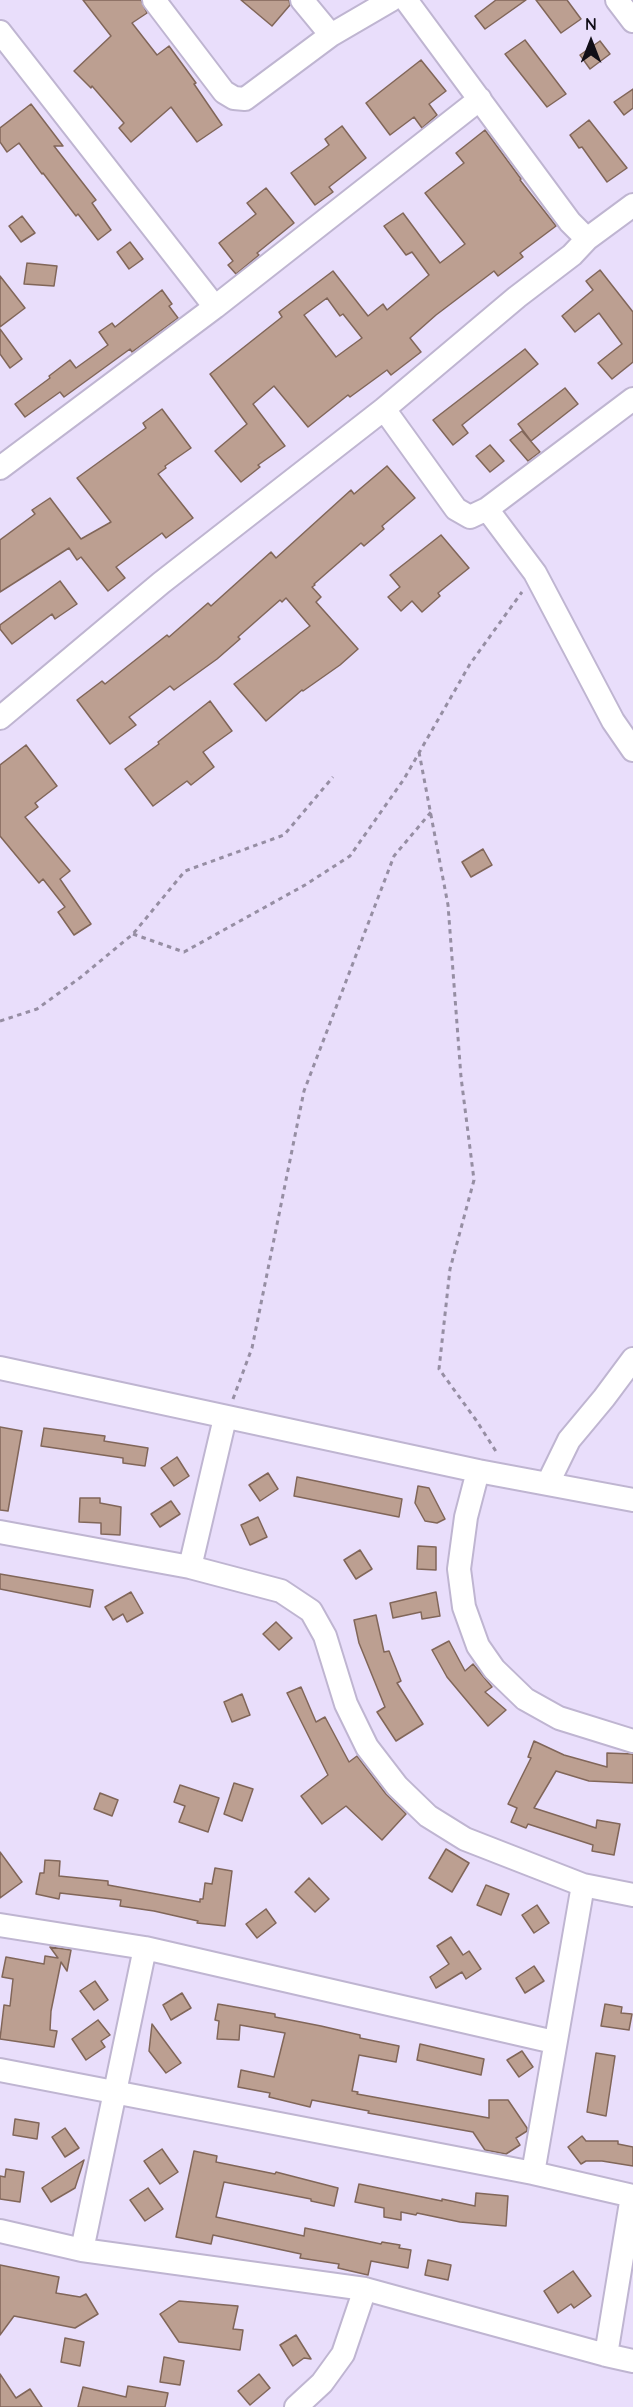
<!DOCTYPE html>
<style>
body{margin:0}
#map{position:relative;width:633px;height:2407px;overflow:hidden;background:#e9defb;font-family:Quicksand,sans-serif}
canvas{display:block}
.north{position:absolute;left:561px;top:12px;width:60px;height:60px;-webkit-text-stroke:4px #e9defb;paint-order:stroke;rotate:0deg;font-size:16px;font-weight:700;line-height:24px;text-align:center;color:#110e17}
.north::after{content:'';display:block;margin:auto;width:21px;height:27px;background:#110e17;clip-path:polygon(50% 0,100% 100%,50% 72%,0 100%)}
</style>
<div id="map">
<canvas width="633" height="2407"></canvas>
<div class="north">N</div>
</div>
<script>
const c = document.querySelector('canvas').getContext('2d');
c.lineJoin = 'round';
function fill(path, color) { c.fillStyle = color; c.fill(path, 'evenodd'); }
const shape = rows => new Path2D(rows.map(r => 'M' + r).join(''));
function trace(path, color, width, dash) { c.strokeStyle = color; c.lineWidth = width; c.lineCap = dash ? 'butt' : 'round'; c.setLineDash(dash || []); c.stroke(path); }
const building = shape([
 [83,0,141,0,147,13,132,23,157,55,169,46,196,83,194,84,222,125,197,142,171,107,131,142,119,128,124,123,92,86,91,88,74,71,111,36,83,0],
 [241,0,289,0,290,5,272,26,241,0],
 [496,0,526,0,485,29,475,16,496,0],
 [536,0,567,0,581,19,561,33,536,0],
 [525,40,566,94,547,107,505,54,525,40],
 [600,41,610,54,590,69,580,55,600,41],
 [421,60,446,91,429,104,437,115,422,128,414,117,390,135,366,103,421,60],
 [633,89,633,108,624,115,614,102,633,89],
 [31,104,63,146,54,146,96,200,92,203,111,230,98,240,78,214,76,216,43,173,42,174,19,143,7,152,0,142,0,128,31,104],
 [589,120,627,168,607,182,582,147,579,148,570,135,589,120],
 [342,126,366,158,329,187,333,192,315,205,291,173,329,145,325,139,342,126],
 [485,130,521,179,520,180,556,226,520,253,523,257,498,276,494,271,436,315,410,338,421,352,391,375,387,370,350,397,348,395,308,427,274,386,253,404,285,446,258,465,260,467,241,482,215,451,247,424,210,374,282,317,279,312,333,271,368,316,383,304,387,310,429,275,412,252,406,255,384,226,403,213,440,263,465,244,425,193,464,163,456,153,485,130],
 [327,298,340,316,343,314,362,338,336,357,304,315,327,298],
 [266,188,294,223,257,253,259,255,236,274,228,265,233,261,219,243,256,214,247,203,266,188],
 [22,216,35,233,21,242,9,226,22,216],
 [130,242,143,259,129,269,117,252,130,242],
 [27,263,57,266,54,286,24,284,27,263],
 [600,270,633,312,633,362,612,379,598,363,622,344,599,313,575,332,562,316,593,290,586,281,600,270],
 [0,276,25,308,0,327,0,276],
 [162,290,172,304,169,306,178,318,132,352,130,349,64,397,60,392,25,417,15,404,50,378,49,376,70,360,76,368,108,345,99,332,112,323,115,327,162,290],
 [0,329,22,359,10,368,0,354,0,329],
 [525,349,538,364,462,425,468,433,453,445,433,420,525,349],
 [565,388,578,404,531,441,518,424,565,388],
 [162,409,191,448,165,466,166,468,158,474,193,518,166,538,162,533,116,567,125,578,108,591,81,557,77,560,69,548,0,592,0,540,35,514,32,510,50,498,81,539,111,522,77,478,146,428,143,423,162,409],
 [522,431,540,452,528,461,510,440,522,431],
 [490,445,504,461,490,472,476,456,490,445],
 [387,466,415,498,382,526,384,529,364,546,361,543,314,584,315,585,312,587,321,597,316,602,358,649,340,665,303,691,302,690,266,721,234,684,310,626,286,598,282,602,280,600,238,637,240,639,217,659,174,690,170,686,129,717,136,725,110,744,77,700,102,681,105,684,167,635,169,637,208,603,211,606,271,552,276,558,351,490,354,494,387,466],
 [441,535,469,568,438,593,440,596,422,612,412,601,401,611,388,597,400,587,390,575,441,535],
 [60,581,77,604,55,619,52,614,12,644,0,629,0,625,60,581],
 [210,701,232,731,203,752,214,767,191,785,187,781,153,806,125,769,159,744,158,742,210,701],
 [26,745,57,786,35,803,38,807,25,817,70,871,60,879,91,924,74,935,58,912,65,907,43,879,39,883,0,836,0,765,26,745],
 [483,849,492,865,471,877,462,862,483,849],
 [0,1427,22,1431,8,1511,0,1510,0,1427],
 [44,1428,105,1436,104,1441,148,1448,145,1466,123,1463,123,1458,41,1446,44,1428],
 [177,1457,189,1476,174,1486,161,1468,177,1457],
 [268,1473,278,1489,260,1501,249,1485,268,1473],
 [297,1477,402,1499,399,1517,294,1496,297,1477],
 [418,1486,429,1488,445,1519,437,1523,425,1521,415,1503,418,1486],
 [80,1498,100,1498,100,1503,121,1507,120,1535,101,1534,101,1523,79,1522,80,1498],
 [171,1501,180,1514,160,1527,151,1514,171,1501],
 [258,1517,267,1537,250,1545,241,1525,258,1517],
 [418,1546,436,1547,436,1570,417,1569,418,1546],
 [360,1550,372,1569,356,1579,344,1560,360,1550],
 [0,1574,93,1590,90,1607,0,1589,0,1574],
 [131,1592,143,1613,127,1622,123,1614,113,1620,105,1607,131,1592],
 [436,1592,440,1616,422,1619,421,1612,393,1618,390,1603,436,1592],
 [376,1615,384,1652,389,1651,401,1681,397,1683,423,1724,396,1741,377,1712,385,1707,359,1643,354,1620,376,1615],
 [276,1622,292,1638,279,1650,263,1634,276,1622],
 [449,1641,465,1671,473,1664,492,1687,485,1692,506,1710,488,1726,447,1677,432,1650,449,1641],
 [301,1687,316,1722,325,1717,349,1762,357,1756,386,1794,406,1814,382,1840,346,1806,322,1824,301,1796,328,1775,287,1693,301,1687],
 [242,1694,250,1715,232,1722,224,1702,242,1694],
 [534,1741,564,1755,607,1767,607,1753,633,1754,633,1783,589,1781,556,1771,534,1808,596,1828,597,1820,620,1824,614,1855,592,1851,593,1845,528,1824,526,1828,511,1822,517,1808,508,1804,531,1758,528,1757,534,1741],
 [234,1783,253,1789,242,1821,224,1814,234,1783],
 [180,1785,219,1798,208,1832,179,1822,185,1806,174,1802,180,1785],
 [100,1793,118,1800,112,1816,94,1809,100,1793],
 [446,1849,469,1863,452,1892,429,1878,446,1849],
 [0,1852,22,1882,0,1898,0,1852],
 [45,1860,60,1861,59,1876,108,1881,108,1885,200,1902,200,1899,203,1899,205,1883,212,1884,215,1868,232,1871,225,1926,197,1923,198,1921,154,1911,120,1906,121,1900,60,1893,59,1899,36,1894,40,1873,44,1873,45,1860],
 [309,1878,329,1899,315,1912,295,1892,309,1878],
 [486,1885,509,1894,501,1915,477,1905,486,1885],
 [537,1905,549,1923,534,1933,522,1915,537,1905],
 [266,1909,276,1923,257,1938,246,1924,266,1909],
 [451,1937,463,1955,469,1951,481,1969,466,1979,462,1972,436,1988,430,1977,449,1964,437,1946,451,1937],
 [50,1947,71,1950,67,1971,61,1962,51,2011,50,2030,57,2031,54,2047,0,2039,4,2005,10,2006,13,1979,2,1977,6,1957,44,1964,45,1956,58,1958,50,1947],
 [534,1966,544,1981,525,1993,516,1978,534,1966],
 [95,1981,108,2000,94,2010,80,1991,95,1981],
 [182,1993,191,2008,171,2020,163,2005,182,1993],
 [218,2004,275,2014,275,2017,321,2026,360,2035,360,2038,399,2046,396,2062,359,2055,352,2091,358,2092,357,2094,489,2118,489,2100,508,2100,527,2128,527,2131,516,2138,520,2145,506,2154,485,2150,473,2132,368,2113,369,2111,312,2100,310,2107,269,2097,270,2093,238,2087,241,2070,274,2077,285,2033,240,2025,239,2040,217,2039,219,2021,215,2020,218,2004],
 [605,2004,622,2007,621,2013,632,2014,629,2030,601,2026,605,2004],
 [98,2020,110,2035,101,2041,105,2047,86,2060,72,2039,98,2020],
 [152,2024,181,2063,166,2073,149,2051,152,2024],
 [420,2044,484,2059,481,2075,417,2060,420,2044],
 [522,2051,533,2067,519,2077,507,2060,522,2051],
 [596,2053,615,2056,606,2116,587,2112,596,2053],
 [15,2119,39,2123,37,2139,13,2135,15,2119],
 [65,2128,79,2148,65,2157,52,2137,65,2128],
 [582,2136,586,2141,618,2141,618,2144,633,2147,633,2166,602,2161,586,2161,581,2164,568,2147,582,2136],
 [162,2149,178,2172,160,2184,144,2161,162,2149],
 [194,2151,217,2156,216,2162,275,2174,276,2172,338,2188,334,2206,311,2201,311,2199,224,2182,216,2217,304,2236,305,2228,381,2244,382,2242,400,2245,399,2248,411,2250,408,2268,371,2261,368,2275,338,2268,339,2264,300,2258,301,2254,213,2235,211,2244,176,2237,194,2151],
 [84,2160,75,2188,51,2202,42,2188,84,2160],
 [6,2169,24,2172,20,2202,0,2199,0,2176,5,2177,6,2169],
 [359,2184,442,2201,442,2199,475,2206,476,2193,508,2196,506,2226,460,2222,417,2213,416,2215,401,2212,401,2220,384,2217,384,2208,355,2202,359,2184],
 [148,2188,163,2209,145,2221,130,2200,148,2188],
 [428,2260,451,2265,448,2280,425,2275,428,2260],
 [0,2265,59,2277,56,2293,80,2297,86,2294,98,2314,75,2328,14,2316,0,2335,0,2265],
 [573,2271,591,2296,574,2308,571,2304,558,2313,544,2291,573,2271],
 [179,2301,238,2306,233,2329,243,2330,240,2350,179,2342,160,2314,179,2301],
 [296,2335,311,2359,304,2358,293,2366,280,2345,296,2335],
 [65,2338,84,2342,80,2366,61,2362,65,2338],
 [164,2357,184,2361,180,2385,160,2382,164,2357],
 [0,2374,16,2398,30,2389,42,2407,0,2407,0,2374],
 [259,2374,270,2388,250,2405,238,2391,259,2374],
 [128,2386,168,2393,165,2407,78,2407,83,2387,126,2397,128,2386]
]);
fill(building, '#bc9f91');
trace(building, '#816659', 1.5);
const minor = shape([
 [154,0,224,92,234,98,245,99,331,35,391,0],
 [302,0,331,35],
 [406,0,570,222,587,239],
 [617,0,633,21],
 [0,32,215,307,0,468],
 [215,307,480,99],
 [384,409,456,509,470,517,487,509,633,399],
 [487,509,535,573,613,721,633,750],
 [0,718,161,583,384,409,517,297,572,255,587,239,633,205],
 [0,1368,478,1471,633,1500],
 [478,1471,466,1517,459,1569,464,1607,478,1646,494,1669,525,1699,559,1718,633,1741],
 [548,1483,569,1440,604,1398,633,1359],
 [0,1532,190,1567,281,1591,311,1611,325,1636,346,1704,367,1747,397,1786,428,1816,465,1839,583,1885,633,1895],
 [190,1567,225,1418],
 [0,1925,145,1948,554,2042],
 [0,2070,533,2173,633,2196],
 [533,2173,583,1885],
 [0,2231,82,2250,365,2289,606,2355,633,2361],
 [82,2250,145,1948],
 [606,2355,632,2196],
 [296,2407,322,2383,343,2354,365,2289]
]);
trace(minor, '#bfb5d1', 26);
trace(shape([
 [419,752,448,905,461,1077,474,1180,450,1269,439,1369,476,1420,497,1453],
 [133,934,184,952,305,885,350,856,404,779,470,664,522,592],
 [0,1021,37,1009,81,977,133,934,185,871,284,835,333,777],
 [233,1399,252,1348,304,1091,394,856,431,812]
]), '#968ea3', 3, [4.5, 4.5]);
trace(minor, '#fff', 22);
</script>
